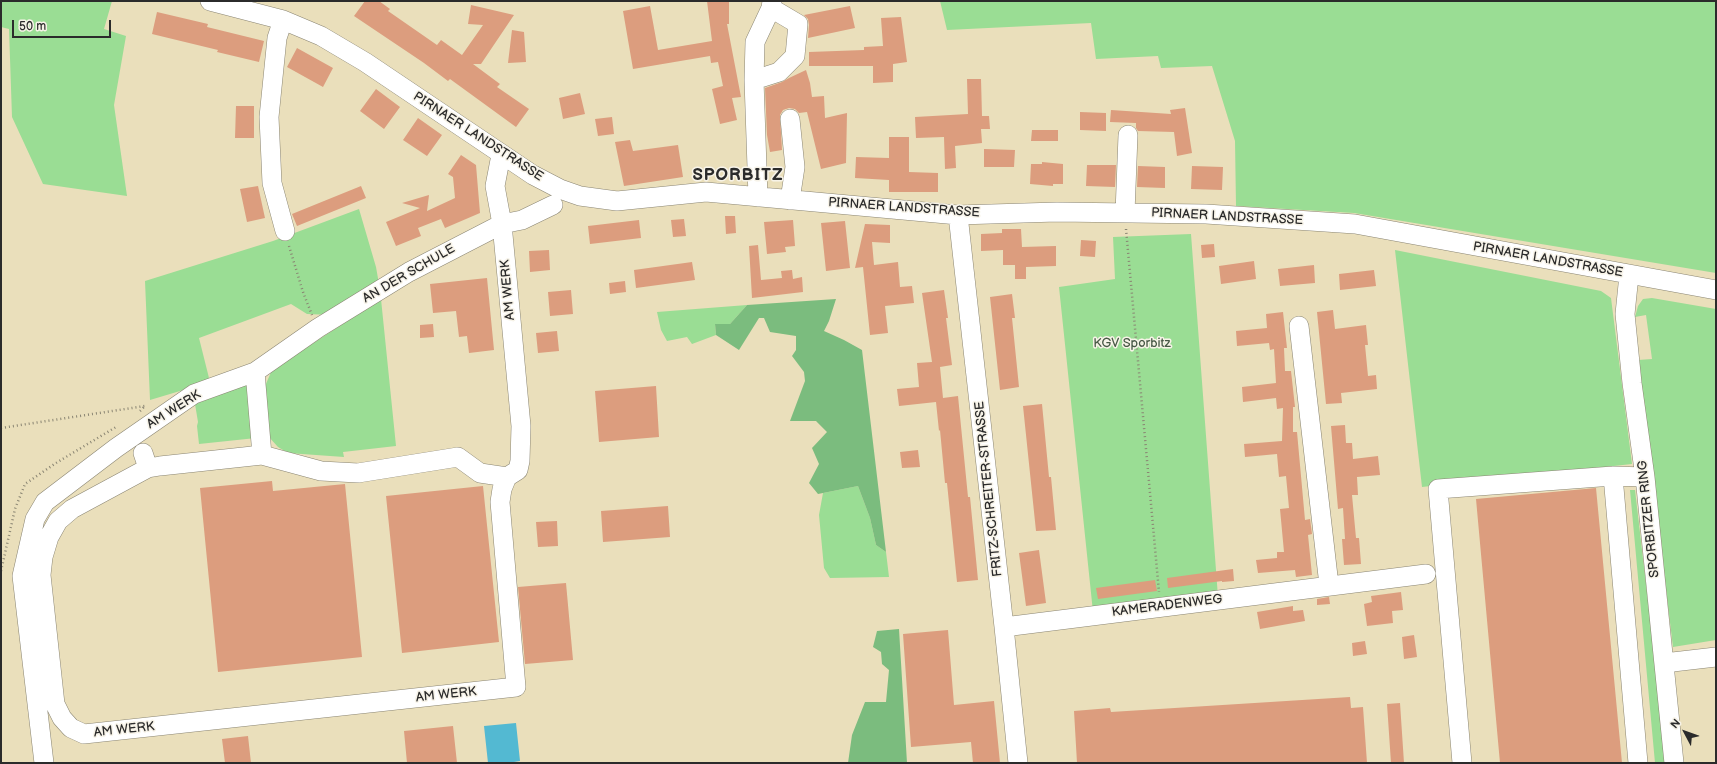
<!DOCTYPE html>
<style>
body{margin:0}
#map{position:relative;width:1717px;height:764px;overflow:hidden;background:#eadfbb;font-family:"Balsamiq Sans",sans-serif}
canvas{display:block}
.frame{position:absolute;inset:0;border:2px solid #2b2b2b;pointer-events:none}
.north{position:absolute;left:1665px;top:712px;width:40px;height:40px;-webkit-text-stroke:3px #f7f3e8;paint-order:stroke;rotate:311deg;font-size:11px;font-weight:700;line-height:16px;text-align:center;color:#2b2b2b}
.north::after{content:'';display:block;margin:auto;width:14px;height:18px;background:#2b2b2b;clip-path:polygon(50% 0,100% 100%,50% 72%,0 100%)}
.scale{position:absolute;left:12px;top:20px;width:99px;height:18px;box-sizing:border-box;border:2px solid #2b2b2b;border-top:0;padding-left:5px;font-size:12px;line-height:14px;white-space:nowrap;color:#2b2b2b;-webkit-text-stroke:3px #f7f3e8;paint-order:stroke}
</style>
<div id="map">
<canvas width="1717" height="764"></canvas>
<div class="frame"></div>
<div class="north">N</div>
<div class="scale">50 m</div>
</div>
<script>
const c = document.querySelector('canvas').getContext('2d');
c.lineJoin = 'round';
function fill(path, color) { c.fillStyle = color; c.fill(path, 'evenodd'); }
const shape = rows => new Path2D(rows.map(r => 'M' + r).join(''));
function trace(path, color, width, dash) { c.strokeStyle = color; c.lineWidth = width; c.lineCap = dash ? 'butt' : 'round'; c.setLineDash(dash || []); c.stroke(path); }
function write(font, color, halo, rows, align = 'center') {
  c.font = font + ' "Balsamiq Sans",sans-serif'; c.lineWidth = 3; c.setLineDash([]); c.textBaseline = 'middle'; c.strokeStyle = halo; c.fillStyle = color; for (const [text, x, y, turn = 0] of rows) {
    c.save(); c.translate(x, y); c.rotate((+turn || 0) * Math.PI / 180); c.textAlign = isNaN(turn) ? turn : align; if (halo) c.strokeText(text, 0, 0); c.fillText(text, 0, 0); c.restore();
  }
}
fill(shape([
 [1,1,112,1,104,29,126,36,114,105,127,196,43,184,12,117,9,29,1,27],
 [940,1,1716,1,1716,273,1354,213,1236,206,1235,141,1212,66,1161,68,1158,56,1096,59,1091,23,947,30],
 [359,209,376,267,379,284,332,315,307,314,291,304,199,338,210,382,150,400,145,281,273,241],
 [1191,234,1218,597,1093,612,1059,287,1115,279,1113,237],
 [1395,250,1601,291,1611,298,1632,464,1422,487],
 [1652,298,1716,309,1716,640,1673,647,1638,360,1652,359,1646,315,1635,317,1638,306,1643,299],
 [381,299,396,446,343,452,344,457,288,453,278,447,268,436,265,386,272,370],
 [747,305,730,324,715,324,716,335,692,344,687,337,667,341,661,330,657,312],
 [245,385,250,388,256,438,199,444,197,426,198,422,195,404],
 [858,486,870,518,876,545,886,552,889,577,830,578,824,568,819,515,823,493],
 [1630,490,1635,490,1667,763,1655,763]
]), '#9add94');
fill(shape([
 [836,299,829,321,824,331,844,340,862,350,886,552,876,545,870,518,858,486,818,494,809,483,819,464,812,448,827,432,816,421,790,421,805,381,804,372,792,356,796,350,796,336,770,332,764,318,759,318,739,350,716,335,715,324,730,324,747,305],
 [899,629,907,763,848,763,852,735,865,702,886,702,889,670,882,664,881,652,873,647,877,631]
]), '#7bbc7e');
fill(shape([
 [516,723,520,761,514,762,514,763,488,763,484,726]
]), '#53b9d2');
fill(shape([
 [365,1,379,1,390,9,388,11,437,45,441,40,462,55,483,25,468,24,471,5,514,15,481,64,473,64,500,84,497,87,529,109,516,127,450,79,448,81,424,63,354,16],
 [707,1,729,1,729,24,727,24,741,97,732,98,737,120,720,124,712,89,723,86,718,62,711,63,710,56,633,69,623,11,650,6,658,50,712,41],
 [850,6,855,28,808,38,809,25,808,19,804,15],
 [157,12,208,24,207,27,264,41,259,62,217,52,218,50,152,34],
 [901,17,907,62,893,64,893,82,873,83,873,66,809,66,809,52,864,50,864,47,883,46,881,18],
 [512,30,524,32,526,62,508,63],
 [297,48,333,68,323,87,287,67],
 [806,70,810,83,812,97,824,96,825,118,847,113,846,163,821,169,807,112,799,113,795,109,789,108,783,110,780,115,782,150,770,152,767,135,765,88,782,82,789,78],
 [967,79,981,79,982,116,989,116,990,129,981,129,982,143,955,146,956,168,945,169,944,137,916,138,915,117,968,114],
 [376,89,400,107,384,129,360,111],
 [580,93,585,114,563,119,559,98],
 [236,106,254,106,254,138,235,138],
 [1185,108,1192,153,1177,156,1174,132,1138,131,1136,128,1136,123,1110,122,1111,110,1171,114,1170,110],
 [1080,112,1106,113,1106,131,1080,130],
 [612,117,614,134,598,136,595,119],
 [418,118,442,135,427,156,403,140],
 [1032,130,1058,130,1058,141,1031,141],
 [889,137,909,137,909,172,938,173,938,192,889,192,889,180,855,178,856,157,889,158],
 [630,140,633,151,678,145,683,177,624,186,615,142],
 [984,149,1015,150,1014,167,984,167],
 [461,155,476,165,480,213,445,228,441,219,418,228,421,236,396,246,386,222,420,208,402,203,429,195,427,211,455,198,453,177,448,174],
 [1042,162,1063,164,1063,184,1053,184,1053,186,1030,184,1031,164,1042,164],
 [1087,165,1116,165,1115,187,1086,186],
 [1138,166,1165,167,1165,188,1137,187],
 [1192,166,1223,167,1222,190,1191,189],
 [258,186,265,218,247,222,240,189],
 [361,186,366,198,297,226,292,214],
 [725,216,735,216,736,233,726,234],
 [684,219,686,236,673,237,671,220],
 [639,220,641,238,590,244,588,226],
 [793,220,795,246,785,247,786,252,767,254,764,222],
 [845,221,850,268,826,271,821,223],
 [865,224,890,225,890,243,872,242,874,265,898,262,900,287,912,286,914,303,885,306,888,333,870,335,863,267,855,268],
 [1002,229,1021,229,1022,247,1056,246,1056,266,1026,267,1026,279,1015,279,1015,265,1003,265,1003,250,981,251,981,234,1002,233],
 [1081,240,1096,241,1095,257,1080,256],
 [1214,244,1215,257,1202,258,1201,245],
 [758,245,761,280,782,278,781,271,792,270,793,279,802,277,803,292,752,298,749,246],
 [549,250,550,270,530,272,529,251],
 [1254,261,1256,279,1221,284,1219,266],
 [692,262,695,280,636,288,634,270],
 [1314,265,1315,283,1280,286,1278,269],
 [1374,270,1376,286,1340,290,1339,274],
 [487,278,494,350,469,353,467,336,459,337,456,311,433,313,430,284],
 [625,281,626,292,610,294,609,283],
 [571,290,573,314,550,316,548,292],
 [944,290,948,318,946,318,952,365,940,367,943,398,958,396,968,497,970,497,978,580,957,582,947,483,945,483,940,430,939,431,936,402,899,406,897,389,919,387,917,363,932,362,922,293],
 [1012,294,1015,318,1012,318,1019,387,1000,390,990,297],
 [1333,310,1335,329,1366,325,1368,345,1365,345,1368,376,1376,375,1377,389,1341,393,1342,403,1326,404,1317,312],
 [1283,312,1287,348,1284,348,1285,371,1291,371,1295,407,1293,407,1293,432,1297,432,1305,520,1310,519,1312,534,1308,535,1312,575,1296,577,1295,570,1258,573,1256,560,1277,558,1277,552,1284,552,1280,509,1289,508,1286,476,1279,477,1277,454,1245,457,1244,444,1282,441,1283,408,1277,409,1276,398,1243,402,1242,387,1276,383,1274,349,1270,350,1269,343,1237,346,1236,331,1267,328,1266,314],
 [433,324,434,337,420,338,420,325],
 [557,331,559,351,538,353,536,333],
 [656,386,659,437,599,442,595,391],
 [1042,404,1049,477,1051,477,1056,530,1036,531,1023,406],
 [1345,425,1346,443,1352,443,1353,459,1378,456,1380,475,1357,477,1358,495,1352,495,1356,538,1359,538,1361,564,1344,565,1342,539,1345,539,1343,508,1338,509,1331,426],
 [918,450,920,467,902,468,900,452],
 [272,481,273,491,345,484,362,657,218,672,200,488],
 [483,486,499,642,402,653,386,496],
 [1596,488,1622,763,1500,763,1476,499],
 [668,506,670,537,603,542,601,511],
 [557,521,558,546,538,547,536,522],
 [1039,550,1046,603,1026,606,1019,553],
 [1233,569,1234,581,1222,582,1222,581,1168,588,1167,578],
 [1155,580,1157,591,1098,599,1096,588],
 [566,583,573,660,525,664,518,587],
 [1401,592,1403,610,1392,611,1393,623,1367,626,1364,604,1372,602,1371,596],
 [1329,597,1330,604,1317,605,1317,599],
 [1293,606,1293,611,1303,610,1305,621,1260,629,1257,612],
 [948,630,954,705,994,701,1000,763,973,763,971,742,911,747,903,634],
 [1414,635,1417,657,1404,659,1402,637],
 [1365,641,1367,654,1353,656,1352,643],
 [1350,697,1351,708,1363,707,1367,763,1077,763,1074,711,1110,708,1111,712],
 [1400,703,1404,763,1391,763,1387,704],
 [453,726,457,763,407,763,404,731],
 [248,736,251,763,225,763,222,739]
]), '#dc9d7e');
const minor = shape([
 [210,1,283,20,321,36,365,62,533,175,560,189,580,196,617,201,706,192,958,215,1057,212,1206,214,1355,224,1716,290],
 [283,20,277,38,269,117,272,183,285,231],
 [754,80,779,72,795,56,798,24,771,8],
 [790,119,795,167,790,200],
 [501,155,495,186,502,224,521,426,520,461,518,470,507,477,502,489,500,502,516,687,84,734,71,728,62,718,55,704,41,575,43,557,49,537,58,521,72,509,148,468,160,466,262,455,321,471,358,473,458,457,480,473,507,477],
 [758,197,754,80,755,42,771,8,772,1],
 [1125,213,1128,135],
 [958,215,1004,627,1018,763],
 [1629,275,1625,314,1632,383,1645,477,1674,763],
 [1299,326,1329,585],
 [255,372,262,455],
 [143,453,148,468],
 [1613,476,1638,763],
 [1004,627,1426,574],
 [1664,663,1716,657],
 [44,763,22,576,35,519,45,502,116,448,194,394,255,372,318,328,409,272,502,224,522,220,553,205],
 [1462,763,1438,489,1613,476,1645,477]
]);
trace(minor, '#8a8573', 20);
trace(shape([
 [1126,229,1159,592],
 [289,246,303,292,312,315],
 [140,411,145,406],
 [1,428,145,406],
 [1,571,15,509,25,484,56,463,116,427]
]), '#8a8573', 2.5, [1, 3]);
trace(minor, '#fff', 19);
write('13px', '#2b2b2b', '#f7f3e8', [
 ["PIRNAER LANDSTRASSE",478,137,33],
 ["PIRNAER LANDSTRASSE",904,208,4],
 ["PIRNAER LANDSTRASSE",1227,217,3],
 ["PIRNAER LANDSTRASSE",1548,260,10],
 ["AN DER SCHULE",409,274,-30],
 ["AM WERK",508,290,-95],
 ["AM WERK",174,410,-32],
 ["FRITZ-SCHREITER-STRASSE",989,489,-96],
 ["SPORBITZER RING",1649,519,-96],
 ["KAMERADENWEG",1167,606,-7],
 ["AM WERK",446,695,-6],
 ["AM WERK",124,730,-6]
]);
write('13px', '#475845', '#f7f3e8', [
 ["KGV Sporbitz",1132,344]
]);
c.letterSpacing = '1px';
write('bold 17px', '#2b2b2b', '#f7f3e8', [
 ["SPORBITZ",738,176]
]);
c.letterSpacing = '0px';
</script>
